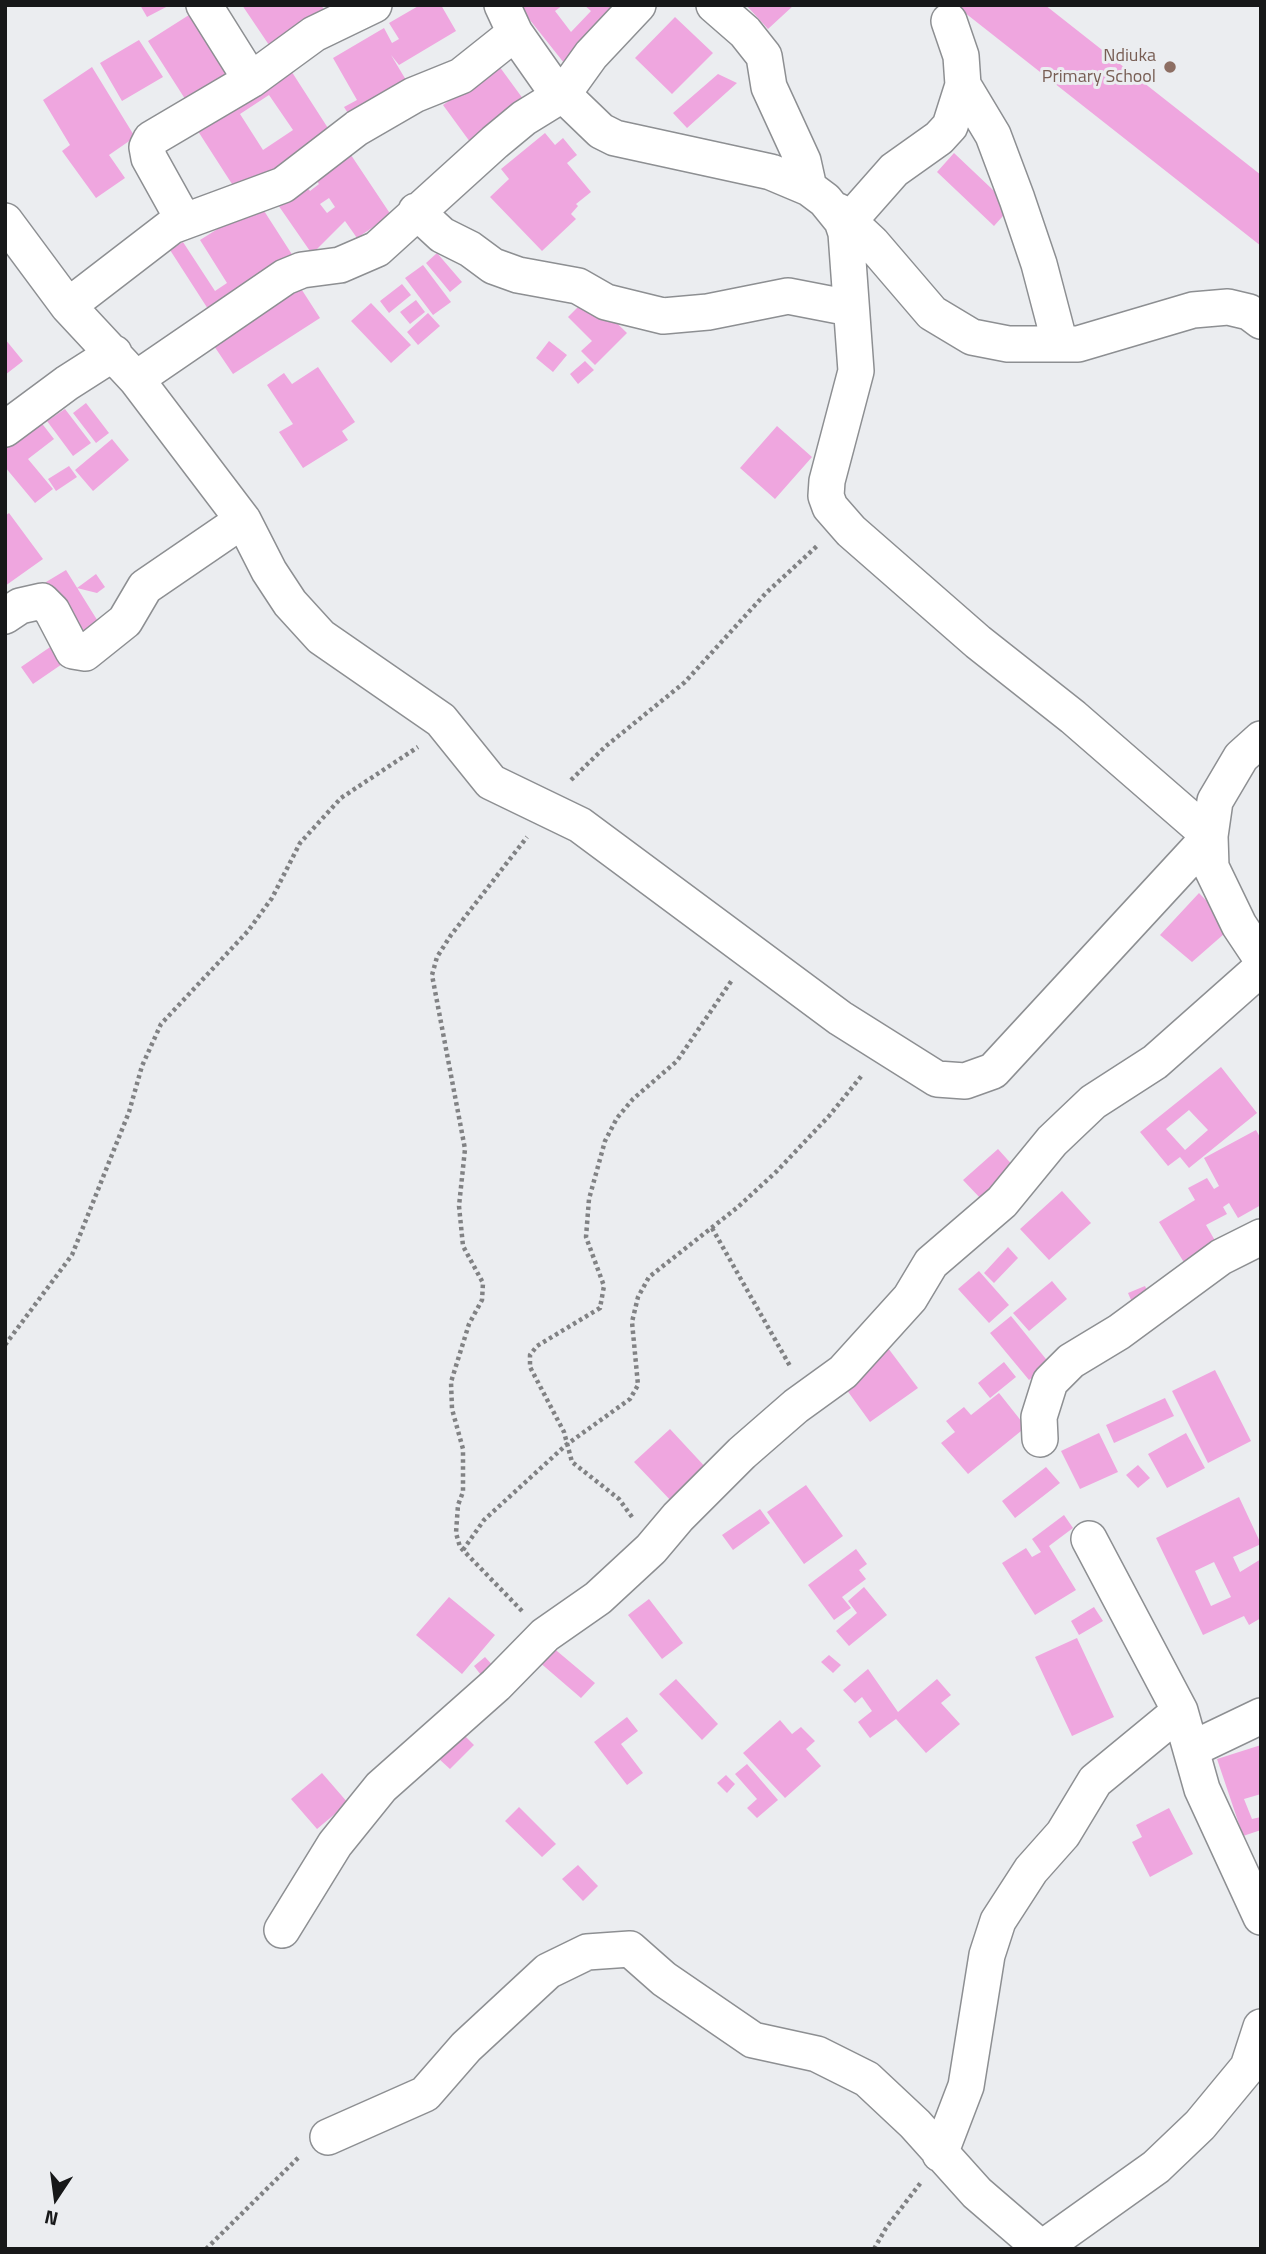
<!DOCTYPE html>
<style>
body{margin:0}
#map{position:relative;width:1266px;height:2254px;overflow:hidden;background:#ebedf0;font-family:"Titillium Web",sans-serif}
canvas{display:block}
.frame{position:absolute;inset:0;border:7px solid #171819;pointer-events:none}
.north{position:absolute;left:21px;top:2163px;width:70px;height:70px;-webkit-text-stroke:5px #ebedf0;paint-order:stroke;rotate:193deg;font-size:19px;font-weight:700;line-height:28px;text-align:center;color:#171819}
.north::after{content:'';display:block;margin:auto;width:24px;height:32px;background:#171819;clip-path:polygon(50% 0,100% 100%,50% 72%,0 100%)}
</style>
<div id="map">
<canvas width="1266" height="2254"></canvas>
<div class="frame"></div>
<div class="north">N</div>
</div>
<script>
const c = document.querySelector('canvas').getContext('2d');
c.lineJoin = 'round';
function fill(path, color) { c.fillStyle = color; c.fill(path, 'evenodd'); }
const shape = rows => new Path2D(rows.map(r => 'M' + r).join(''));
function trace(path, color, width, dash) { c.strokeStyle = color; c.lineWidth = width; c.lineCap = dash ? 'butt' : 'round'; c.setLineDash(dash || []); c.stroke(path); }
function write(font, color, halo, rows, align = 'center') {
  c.font = font + ' "Titillium Web",sans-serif'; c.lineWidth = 6; c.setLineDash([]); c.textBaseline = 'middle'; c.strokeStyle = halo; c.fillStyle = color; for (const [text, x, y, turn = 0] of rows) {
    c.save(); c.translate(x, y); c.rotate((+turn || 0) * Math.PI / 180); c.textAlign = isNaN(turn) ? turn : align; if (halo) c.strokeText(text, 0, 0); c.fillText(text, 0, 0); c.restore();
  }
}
fill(shape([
 [140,5,170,5,147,17],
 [242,5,321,5,329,17,305,21,269,45],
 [420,5,441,5,456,31,399,65,391,55,409,85,351,118,344,107,357,100,333,58,384,28,392,43,399,39,389,23],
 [518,5,563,5,555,11,571,32,591,11,584,5,633,5,568,68],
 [746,5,794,5,768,29],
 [955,5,1045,5,1261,175,1261,246],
 [189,15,228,76,187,102,148,41],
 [675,17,713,53,672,94,635,58],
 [139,40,163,77,122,101,100,63],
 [288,66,335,139,241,198,194,125],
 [269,95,293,130,263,150,240,114],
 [499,66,529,107,473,146,443,105],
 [92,67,135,137,109,155,125,178,96,198,62,151,70,145,43,100],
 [718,74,737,83,687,128,673,113],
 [545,133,555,145,563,138,577,155,567,163,591,192,576,204,578,206,571,214,576,219,542,251,490,197,509,179,501,169],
 [347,149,391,215,357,238,345,221,312,254,276,202,302,181,310,191,319,184,311,173],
 [329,198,335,207,327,213,320,204],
 [954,153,1011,207,994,226,937,172],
 [259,203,293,256,208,309,170,250,183,242,215,291,227,283,200,240],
 [437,253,462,282,450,292,426,263],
 [423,265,451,302,433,315,405,278],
 [402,284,411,295,389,313,380,301],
 [300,287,320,318,233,374,212,343],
 [589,296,627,333,595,365,581,351,592,341,568,317],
 [416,300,425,312,410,324,400,312],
 [371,303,411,345,391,363,351,321],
 [428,313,440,326,418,345,407,332],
 [5,339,23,361,5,375],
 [549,341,567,355,553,372,536,358],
 [585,361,594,370,578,384,570,374],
 [318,367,355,422,342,431,348,440,303,468,279,432,293,424,267,385,284,373,292,384],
 [86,403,109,433,96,443,73,413],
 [65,409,91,443,73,456,47,421],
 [40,421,54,439,28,459,53,489,35,503,5,467,5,449],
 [777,426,812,457,775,499,740,468],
 [112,439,129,460,93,491,75,470],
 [69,466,77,477,56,491,48,479],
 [9,513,43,559,5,586,5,516],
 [66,570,99,623,79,635,46,582],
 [96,574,105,587,97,593,77,588],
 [56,643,68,660,33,684,21,667],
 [1199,893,1232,927,1192,962,1160,935],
 [1221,1067,1257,1113,1189,1168,1180,1157,1168,1166,1140,1132],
 [1189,1110,1208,1130,1185,1150,1166,1129],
 [1256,1130,1261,1139,1261,1205,1238,1218,1229,1203,1223,1207,1227,1214,1206,1225,1217,1244,1185,1264,1159,1222,1195,1200,1188,1188,1207,1178,1214,1189,1219,1186,1204,1158],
 [998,1149,1015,1168,982,1200,963,1180],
 [1062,1191,1091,1223,1049,1260,1020,1229],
 [1008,1247,1018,1258,994,1283,984,1273],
 [979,1271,1009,1305,989,1323,958,1289],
 [1052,1281,1067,1299,1029,1331,1013,1313],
 [1145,1286,1152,1302,1135,1309,1128,1293],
 [1011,1316,1050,1364,1029,1380,990,1333],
 [888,1348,918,1388,870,1422,841,1382],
 [1004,1362,1016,1377,990,1398,978,1383],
 [1215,1370,1251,1441,1208,1463,1172,1391],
 [999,1393,1026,1427,968,1474,941,1443,955,1432,946,1421,964,1407,971,1415],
 [1165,1398,1174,1416,1114,1443,1106,1425],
 [670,1429,709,1471,674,1504,634,1462],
 [1099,1433,1118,1472,1080,1489,1061,1451],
 [1186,1433,1205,1468,1167,1488,1148,1454],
 [1138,1465,1150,1478,1138,1488,1126,1475],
 [1046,1467,1060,1483,1015,1518,1002,1501],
 [806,1485,843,1536,804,1564,767,1512],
 [1239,1497,1261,1544,1233,1557,1240,1572,1261,1559,1261,1618,1249,1625,1244,1616,1203,1635,1156,1538],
 [1214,1562,1231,1597,1211,1606,1195,1571],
 [760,1509,770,1523,733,1550,722,1535],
 [1064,1515,1073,1528,1049,1546,1076,1590,1035,1615,1002,1563,1026,1548,1032,1557,1041,1552,1032,1539],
 [856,1549,867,1564,859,1570,866,1579,842,1597,851,1608,834,1620,808,1585],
 [864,1587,887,1615,849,1646,836,1631,857,1613,848,1601],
 [449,1597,495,1635,462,1674,416,1635],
 [649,1599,683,1643,662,1659,628,1615],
 [1094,1607,1103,1621,1079,1635,1071,1621],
 [1077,1638,1114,1717,1072,1736,1035,1657],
 [551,1646,595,1683,581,1698,538,1661],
 [829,1655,841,1665,833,1673,821,1662],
 [485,1657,496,1669,484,1679,474,1666],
 [868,1669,898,1712,937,1679,951,1695,941,1703,960,1724,926,1753,896,1719,870,1738,858,1722,872,1711,862,1697,855,1703,843,1690],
 [676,1679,718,1724,702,1740,659,1694],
 [627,1717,638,1731,621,1744,643,1773,627,1785,594,1742],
 [780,1720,792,1734,801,1727,815,1741,806,1749,821,1766,785,1798,743,1753],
 [463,1734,474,1745,450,1769,439,1759],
 [1261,1745,1261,1794,1244,1799,1252,1819,1261,1817,1261,1830,1243,1836,1217,1759],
 [747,1764,778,1800,757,1818,747,1808,757,1799,735,1774],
 [322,1773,348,1803,317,1829,291,1799],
 [726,1775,735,1784,727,1793,717,1783],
 [519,1807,556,1844,542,1857,505,1821],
 [1169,1808,1193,1854,1150,1877,1132,1842,1142,1837,1136,1825],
 [578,1865,598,1886,583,1901,562,1879]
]), '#efa6df');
const minor = shape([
 [204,5,251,80],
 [714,5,745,32,764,56,769,87,803,161,809,188],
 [963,85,993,135,1017,199,1039,264,1060,344],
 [416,211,442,235,470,249,493,266,518,275,578,286,606,302,663,316,708,312,788,296,850,308],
 [838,211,872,243,932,313,972,337,1008,344,1078,344,1193,310,1228,307,1249,312,1261,321],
 [5,221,68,306,136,379,243,520,269,571,290,603,321,637,441,720,491,782,580,825,840,1018,937,1079,965,1081,993,1071,1210,836,1073,717,978,642,851,531,830,507,826,496,827,481,856,371,846,233,842,221,825,200,809,188,771,172,615,138,601,131,548,80,515,33,502,5],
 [184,221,149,158,147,147,151,139,251,80,314,34,374,5],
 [849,221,894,170,939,138,950,126,963,85,961,56,949,21],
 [68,306,172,226,283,185,357,128,414,95,461,76,515,33],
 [136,379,285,277,302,270,340,265,377,249,495,142,524,118,563,94,591,55,638,5],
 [5,429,67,383,114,353],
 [5,616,20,606,42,601,52,611,73,651,85,653,125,621,145,587,243,520],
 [1261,739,1241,757,1215,801,1210,836,1211,867,1239,925,1261,958],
 [1040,1439,1039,1417,1050,1382,1071,1361,1119,1332,1221,1257,1261,1237],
 [1089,1539,1180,1711,1202,1789,1261,1917],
 [1192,1749,1261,1716],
 [282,1930,335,1844,381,1787,496,1685,545,1635,598,1598,651,1549,678,1517,742,1453,796,1406,843,1372,910,1298,931,1263,1002,1202,1052,1141,1093,1102,1155,1062,1261,968],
 [328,2137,425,2094,466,2047,548,1971,587,1952,630,1949,664,1979,753,2040,817,2054,867,2079,915,2124,977,2193,1042,2249],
 [940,2154,966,2086,987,1955,998,1921,1031,1870,1063,1834,1095,1781,1180,1711],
 [1041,2249,1156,2167,1200,2125,1248,2067,1261,2027]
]);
trace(minor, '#8d8f92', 38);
trace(shape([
 [571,780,606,746,685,682,766,593,817,546],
 [712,1228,790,1366],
 [5,1345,72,1255,129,1112,142,1066,161,1024,248,931,272,898,300,843,341,798,418,747],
 [632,1517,619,1499,572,1462,564,1432,530,1367,530,1355,537,1346,600,1308,604,1286,586,1237,589,1199,605,1141,617,1118,633,1099,677,1061,732,980],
 [463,1550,484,1520,566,1445,630,1399,638,1385,632,1322,638,1297,649,1277,738,1207,777,1171,829,1116,863,1074],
 [522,1611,460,1547,456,1533,458,1505,463,1492,463,1449,452,1409,451,1382,469,1324,482,1300,483,1283,463,1246,459,1206,465,1149,432,975,437,957,451,935,527,837],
 [206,2249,300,2156],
 [874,2249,886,2228,922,2181]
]), '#818284', 4.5, [3.5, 3.5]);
trace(minor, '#fff', 35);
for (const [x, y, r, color] of [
 [1170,67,7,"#8d6e63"]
]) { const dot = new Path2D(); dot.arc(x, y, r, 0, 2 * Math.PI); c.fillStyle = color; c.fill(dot); trace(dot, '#ebedf0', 2.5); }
write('18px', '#785e54', '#ebedf0', [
 ["Ndiuka",1156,57],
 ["Primary School",1156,78]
], 'right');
</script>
